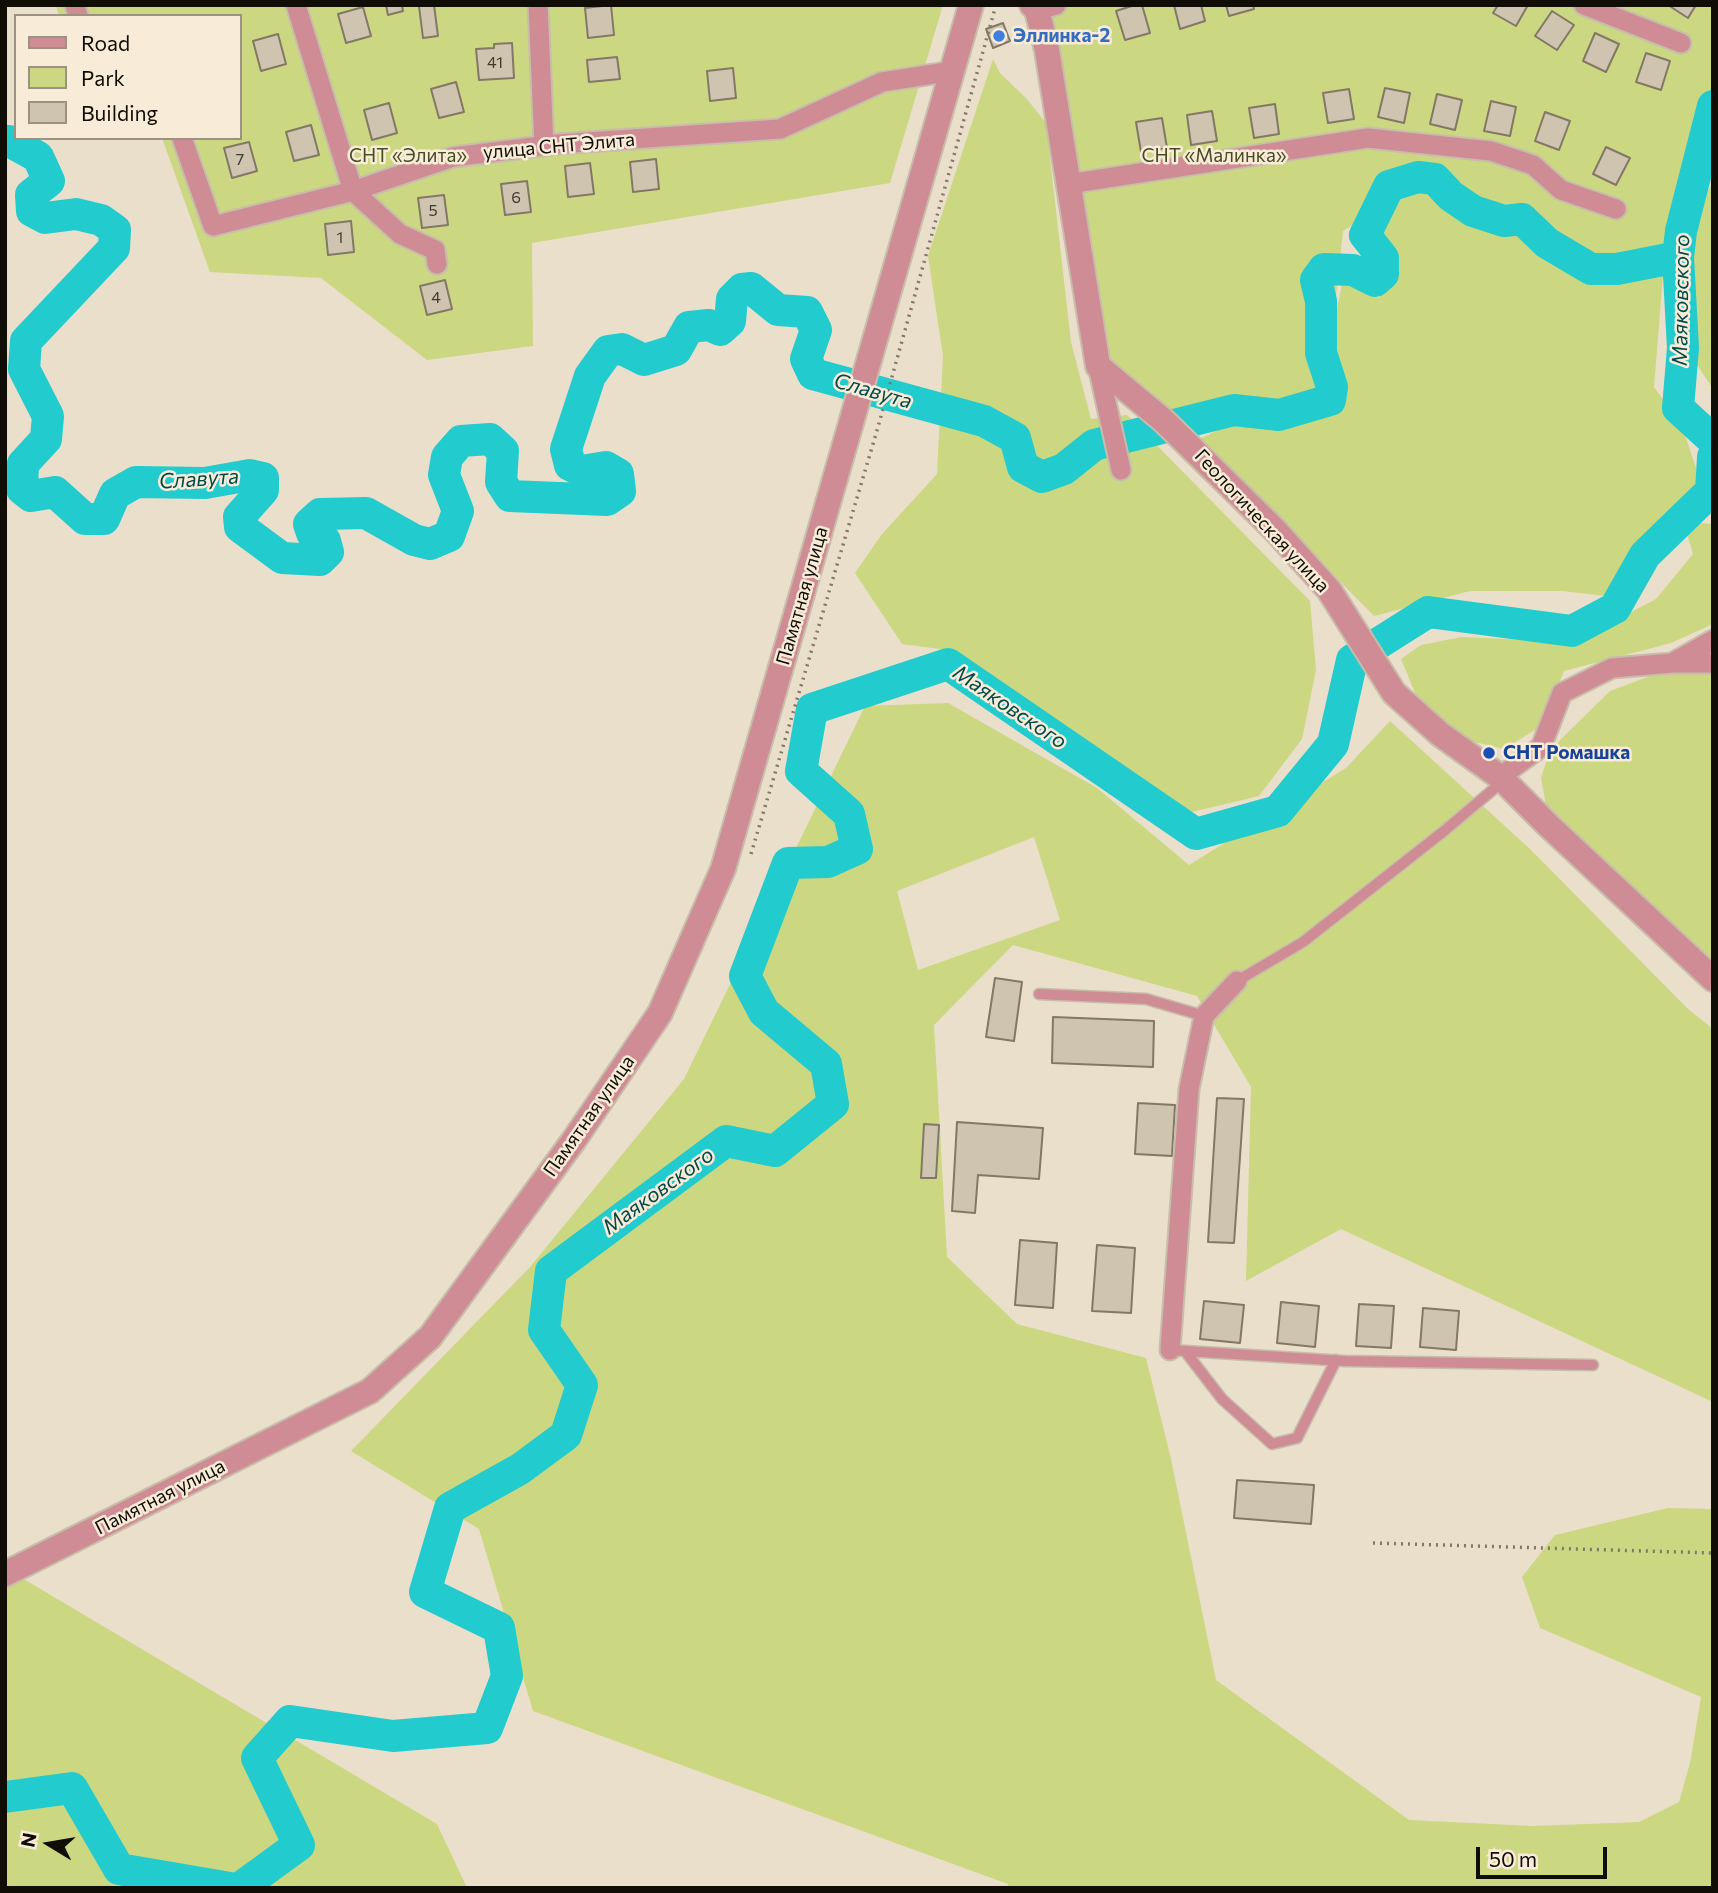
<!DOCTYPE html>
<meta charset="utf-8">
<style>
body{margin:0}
#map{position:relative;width:1718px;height:1893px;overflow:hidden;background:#eadfcb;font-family:Commissioner,sans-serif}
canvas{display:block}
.frame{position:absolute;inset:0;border:7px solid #100c06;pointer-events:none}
.legend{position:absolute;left:14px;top:14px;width:228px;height:126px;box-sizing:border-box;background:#f8ecd8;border:2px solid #9b9284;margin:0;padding:9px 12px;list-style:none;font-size:21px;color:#100c06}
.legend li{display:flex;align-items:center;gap:14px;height:35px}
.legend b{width:35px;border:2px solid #9b9284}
.north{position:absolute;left:14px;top:1809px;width:70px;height:70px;-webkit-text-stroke:5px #f8ecd8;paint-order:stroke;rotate:281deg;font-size:19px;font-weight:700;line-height:28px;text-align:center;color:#100c06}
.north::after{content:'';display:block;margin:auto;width:24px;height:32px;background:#100c06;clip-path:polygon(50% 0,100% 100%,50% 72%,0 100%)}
.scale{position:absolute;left:1476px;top:1847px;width:131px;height:32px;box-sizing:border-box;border:4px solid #100c06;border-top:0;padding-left:9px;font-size:21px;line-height:24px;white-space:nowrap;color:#100c06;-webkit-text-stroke:5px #f8ecd8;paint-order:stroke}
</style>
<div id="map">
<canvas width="1718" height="1893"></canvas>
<div class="frame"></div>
<ul class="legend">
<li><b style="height:9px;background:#d08c95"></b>Road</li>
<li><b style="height:19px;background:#ccd781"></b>Park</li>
<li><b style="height:19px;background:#cfc4b0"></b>Building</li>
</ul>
<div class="north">N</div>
<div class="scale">50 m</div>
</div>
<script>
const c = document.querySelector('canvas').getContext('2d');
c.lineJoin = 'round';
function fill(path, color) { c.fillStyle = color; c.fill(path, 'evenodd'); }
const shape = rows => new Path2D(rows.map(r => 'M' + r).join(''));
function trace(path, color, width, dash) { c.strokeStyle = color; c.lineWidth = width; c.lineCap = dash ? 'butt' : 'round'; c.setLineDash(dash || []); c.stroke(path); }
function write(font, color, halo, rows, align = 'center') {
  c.font = font + ' Commissioner,sans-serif'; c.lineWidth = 5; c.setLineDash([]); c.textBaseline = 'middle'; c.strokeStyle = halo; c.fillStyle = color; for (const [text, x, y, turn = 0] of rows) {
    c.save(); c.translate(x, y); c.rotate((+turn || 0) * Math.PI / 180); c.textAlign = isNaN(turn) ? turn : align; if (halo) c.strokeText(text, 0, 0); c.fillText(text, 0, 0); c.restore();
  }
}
fill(shape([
 [56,5,943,5,890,183,532,243,533,346,427,360,321,278,210,272,162,138,240,138,240,16,59,16],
 [1032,5,1713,5,1713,127,1678,257,1617,269,1522,220,1504,221,1473,211,1451,196,1415,185,1343,231,1332,333,1344,274,1360,288,1379,298,1391,277,1391,262,1367,221,1415,187,1464,212,1528,237,1579,269,1615,276,1663,275,1654,387,1682,426,1702,486,1654,528,1606,596,1562,591,1470,591,1374,616,1200,439,1230,424,1313,414,1341,397,1331,352,1329,371,1332,387,1330,400,1279,415,1164,421,1098,366],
 [993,59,1000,73,1027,99,1046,123,1071,342,1091,419,1127,415,1310,601,1316,670,1302,739,1259,796,1192,812,1147,786,1084,744,955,651,902,644,855,573,882,534,937,474,943,356,928,256],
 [1713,183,1713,389,1692,357,1689,265,1703,198],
 [1713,521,1713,624,1671,643,1564,671,1543,725,1504,749,1458,738,1420,705,1401,659,1421,645,1462,637,1553,641,1620,618,1656,599,1693,554,1686,530,1696,522,1710,524],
 [1713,640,1713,965,1546,805,1541,778,1547,759,1560,740,1610,691,1658,673],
 [948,703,1097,788,1189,865,1346,768,1390,721,1530,849,1688,1009,1713,1029,1713,1402,1341,1229,1246,1281,1251,1087,1197,996,1013,945,934,1025,947,1257,1017,1324,1146,1358,1171,1459,1216,1680,1409,1820,1533,1826,1639,1822,1679,1802,1690,1763,1701,1697,1540,1628,1522,1577,1555,1535,1668,1508,1713,1509,1713,1888,1009,1888,1008,1884,533,1711,479,1529,351,1451,530,1267,684,1079,865,706],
 [1034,837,1060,920,918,970,897,891],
 [5,1568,437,1824,467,1888,5,1888]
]), '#ccd781');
trace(shape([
 [1713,106,1681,231,1678,257,1683,348,1678,408,1713,440],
 [5,141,9,141,38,157,49,181,31,195,32,211,45,218,76,214,101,220,115,230,114,248,26,341,24,369,48,416,46,439,23,464,22,489,31,496,55,492,85,519,104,519,115,494,136,482,205,483,250,475,263,478,263,490,239,517,240,527,282,558,320,560,328,552,325,541,312,533,309,524,320,514,366,513,414,540,430,544,449,536,458,511,444,475,447,457,461,441,490,439,503,451,501,482,510,496,607,500,620,491,618,474,606,467,582,471,570,465,566,449,590,376,608,351,622,349,644,360,676,350,689,327,709,325,720,330,730,321,732,299,742,289,751,288,778,310,807,312,816,330,806,359,813,374,984,421,1015,438,1023,467,1042,477,1064,469,1094,445,1234,410,1279,415,1330,400,1332,387,1321,353,1321,301,1316,280,1324,269,1353,270,1375,281,1383,274,1383,258,1365,235,1389,186,1418,177,1435,179,1451,196,1473,211,1504,221,1522,219,1547,243,1591,269,1617,269,1678,257],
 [5,1797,72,1788,119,1869,230,1888],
 [240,1888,299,1845,257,1758,290,1721,393,1736,487,1728,507,1676,499,1628,425,1592,450,1508,520,1469,566,1435,582,1385,544,1330,551,1271,726,1141,775,1151,833,1104,826,1064,764,1012,745,976,788,863,828,862,857,849,849,814,801,771,812,709,948,664,1196,834,1278,811,1333,744,1352,660,1428,612,1572,631,1615,608,1645,555,1711,491,1713,457]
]), '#22cbcd', 32);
const building = shape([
 [386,5,402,5,403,11,388,15,386,5],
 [434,5,438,36,423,38,419,6,434,5],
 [611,5,614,35,588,38,585,8,611,5],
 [1135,5,1142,5,1150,33,1125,40,1116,11,1135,5],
 [1174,5,1201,5,1205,21,1180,29,1174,5],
 [1226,5,1253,5,1254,9,1229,16,1226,5],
 [1498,5,1528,5,1516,26,1493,13,1498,5],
 [1668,5,1696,5,1688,18,1668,5],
 [363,7,371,36,346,43,338,14,363,7],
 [1552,11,1574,25,1557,50,1535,36,1552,11],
 [1003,23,1010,41,993,48,986,29,1003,23],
 [1595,33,1619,44,1606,72,1583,61,1595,33],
 [278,34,286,64,261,71,253,41,278,34],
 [512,43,514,78,479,80,476,49,494,48,494,44,512,43],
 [1646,53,1670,61,1661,90,1636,82,1646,53],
 [617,57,620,79,589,82,587,60,617,57],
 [733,68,736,98,710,101,707,71,733,68],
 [456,82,464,112,439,118,431,89,456,82],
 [1385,88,1410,93,1404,123,1378,117,1385,88],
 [1349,89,1354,119,1328,123,1323,93,1349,89],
 [1437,94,1462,100,1455,130,1430,124,1437,94],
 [1491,101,1516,107,1510,136,1484,131,1491,101],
 [389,103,397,133,372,140,364,110,389,103],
 [1275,104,1279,134,1254,138,1249,108,1275,104],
 [1212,111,1217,141,1191,145,1187,115,1212,111],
 [1545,112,1570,121,1559,150,1535,141,1545,112],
 [1162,118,1167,148,1141,152,1136,122,1162,118],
 [311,125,319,155,294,161,286,132,311,125],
 [249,142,257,171,232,178,224,148,249,142],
 [1606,147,1630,158,1616,185,1593,174,1606,147],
 [656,159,659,189,633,192,630,162,656,159],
 [590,163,594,194,568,197,565,166,590,163],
 [527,181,531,212,505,215,501,184,527,181],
 [444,195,448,225,422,228,418,198,444,195],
 [351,221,354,252,328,255,325,224,351,221],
 [445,280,452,309,427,315,420,286,445,280],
 [995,978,1022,982,1014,1041,986,1037,995,978],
 [1053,1017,1154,1021,1153,1067,1052,1063,1053,1017],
 [1217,1098,1244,1099,1234,1243,1208,1242,1217,1098],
 [1138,1103,1175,1105,1172,1156,1135,1154,1138,1103],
 [957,1122,1043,1128,1039,1179,978,1175,975,1213,952,1211,957,1122],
 [924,1124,939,1125,936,1178,921,1178,924,1124],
 [1020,1240,1057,1243,1053,1308,1015,1305,1020,1240],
 [1097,1245,1135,1248,1131,1313,1092,1311,1097,1245],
 [1204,1301,1244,1305,1240,1343,1200,1339,1204,1301],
 [1281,1302,1319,1306,1315,1347,1277,1343,1281,1302],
 [1359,1304,1394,1306,1391,1348,1356,1346,1359,1304],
 [1423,1308,1459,1311,1456,1350,1420,1347,1423,1308],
 [1237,1480,1314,1485,1311,1524,1234,1518,1237,1480]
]);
fill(building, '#cfc4b0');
trace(building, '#827865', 2);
const service = shape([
 [1237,981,1303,942,1444,831,1502,782],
 [1039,994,1146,999,1204,1016],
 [1170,1350,1345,1361,1593,1365],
 [1185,1351,1222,1399,1272,1444,1297,1438,1336,1360]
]);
const minor = shape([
 [75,5,78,16],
 [296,5,353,191,453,157,557,144,780,129,882,82,953,71],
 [538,5,544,146],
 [1584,5,1681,43],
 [1037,10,1056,5],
 [182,138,213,226,353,191,400,234,435,250,437,264],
 [1068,184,1368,138,1491,151,1533,165,1561,190,1616,209],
 [1098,366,1121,470],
 [1673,663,1713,663],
 [1500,777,1541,747,1562,693,1612,668,1672,663,1713,640],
 [1170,1350,1189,1089,1204,1016,1237,981]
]);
const tertiary = shape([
 [1032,5,1037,10,1047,50,1098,366,1164,421,1275,530,1329,590,1394,693,1440,734,1500,777,1548,825,1713,979],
 [5,1574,370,1391,430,1337,574,1140,660,1013,723,869,971,5]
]);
trace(service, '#c7bdab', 13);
trace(minor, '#c7bdab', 23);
trace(tertiary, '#c7bdab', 28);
trace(shape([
 [751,854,876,434,996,5],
 [1373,1543,1713,1553]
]), '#80786b', 3.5, [2, 5]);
trace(service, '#d08c95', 10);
trace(minor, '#d08c95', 19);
trace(tertiary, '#d08c95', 24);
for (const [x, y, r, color] of [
 [999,36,7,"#3f7fe0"],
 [1489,753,7,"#1a4fb4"]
]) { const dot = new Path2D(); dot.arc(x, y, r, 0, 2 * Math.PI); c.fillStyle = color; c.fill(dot); trace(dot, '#f8ecd8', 2.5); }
write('16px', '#403a30', null, [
 ["41",495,63],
 ["7",240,160],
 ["6",516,198],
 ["5",433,211],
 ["1",340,238],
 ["4",436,298]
]);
write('bold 19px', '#366cbe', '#f8ecd8', [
 ["Эллинка-2",1013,36]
], 'left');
write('19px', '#100c06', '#f8ecd8', [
 ["улица СНТ Элита",559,146,-5],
 ["Геологическая улица",1262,521,47],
 ["Памятная улица",802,596,-74],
 ["Памятная улица",589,1116,-55],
 ["Памятная улица",160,1497,-27]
]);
write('19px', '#484c23', '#f8ecd8', [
 ["СНТ «Элита»",408,156],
 ["СНТ «Малинка»",1214,156]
]);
write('bold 19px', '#164399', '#f8ecd8', [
 ["СНТ Ромашка",1503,753]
], 'left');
write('italic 21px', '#02494a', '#f8ecd8', [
 ["Маяковского",1681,300,-89],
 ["Славута",873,391,16],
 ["Славута",199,479,-4],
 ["Маяковского",1010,707,34],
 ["Маяковского",658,1191,-36]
]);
</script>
